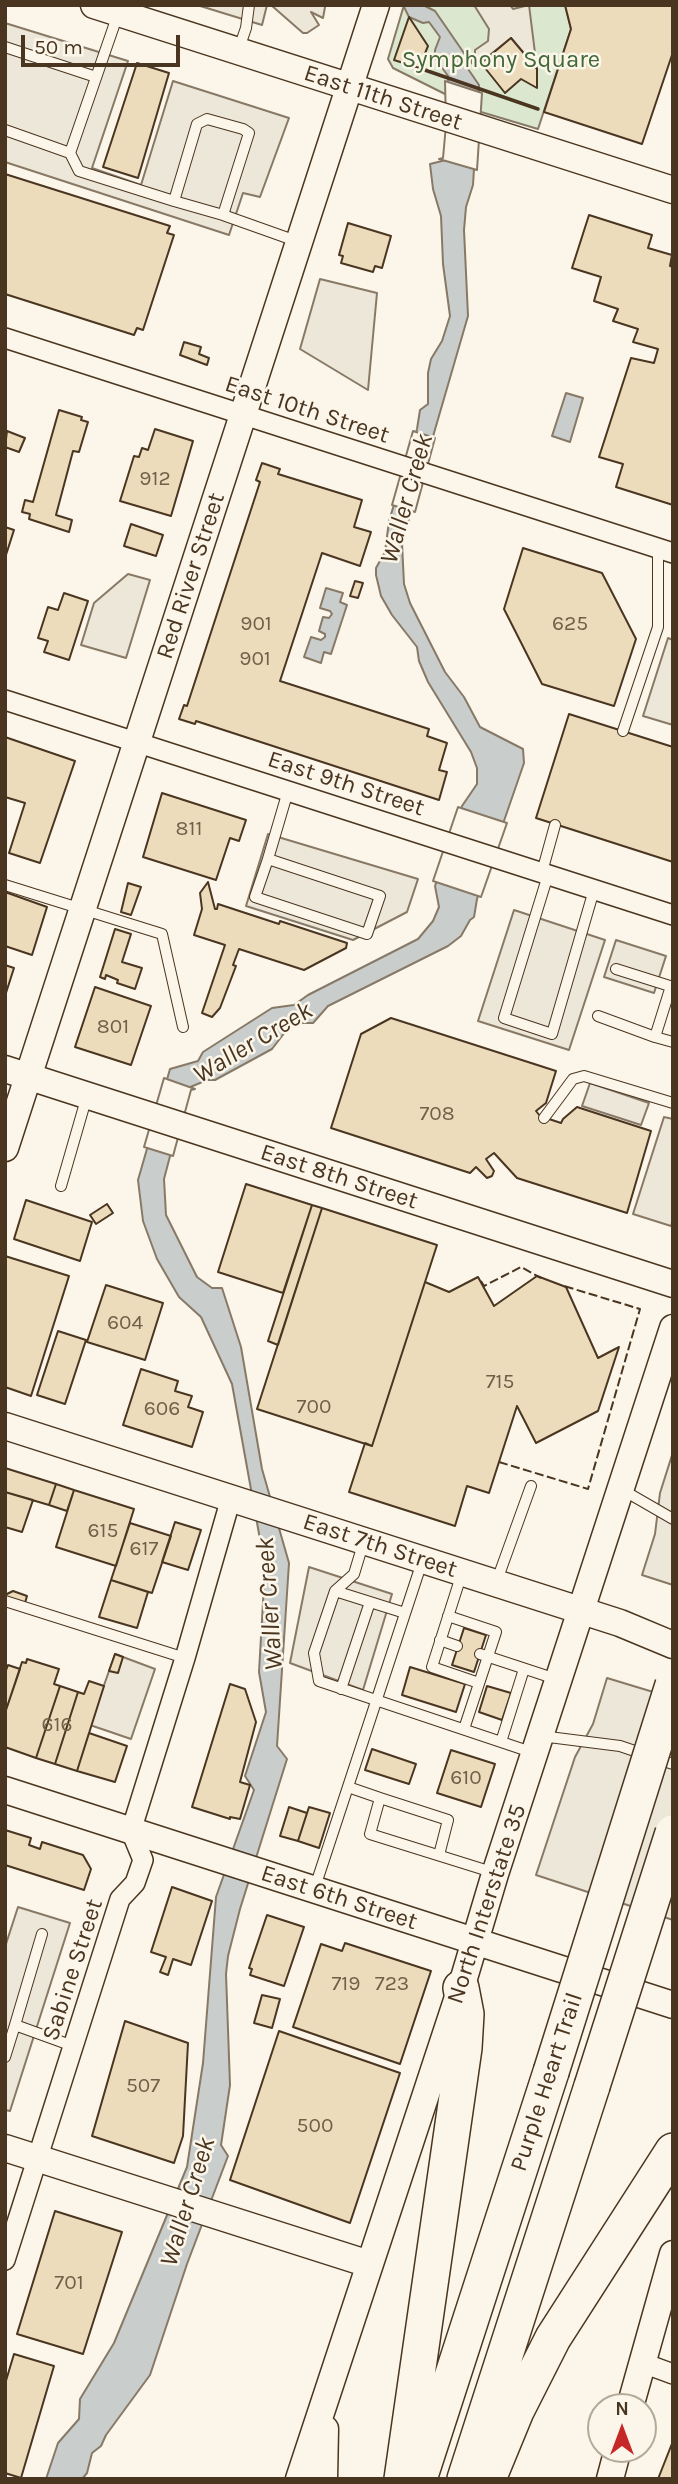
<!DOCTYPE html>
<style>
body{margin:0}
#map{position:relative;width:678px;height:2484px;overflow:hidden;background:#fbf6e9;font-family:Karla,sans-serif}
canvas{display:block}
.frame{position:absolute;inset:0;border:7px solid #4a3520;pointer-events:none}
.north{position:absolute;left:587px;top:2393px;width:70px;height:70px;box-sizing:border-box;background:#fbf6e9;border:2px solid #b4a999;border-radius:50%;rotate:0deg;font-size:19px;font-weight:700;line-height:28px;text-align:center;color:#4a3520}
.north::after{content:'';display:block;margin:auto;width:24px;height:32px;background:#c62828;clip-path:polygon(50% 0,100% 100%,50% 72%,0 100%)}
.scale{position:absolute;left:21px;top:35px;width:159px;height:32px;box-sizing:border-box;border:4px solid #4a3520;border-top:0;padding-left:9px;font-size:21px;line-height:24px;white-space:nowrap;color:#4a3520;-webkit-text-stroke:5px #fbf6e9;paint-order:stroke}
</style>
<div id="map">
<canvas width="678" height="2484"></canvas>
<div class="frame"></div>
<div class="north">N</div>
<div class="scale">50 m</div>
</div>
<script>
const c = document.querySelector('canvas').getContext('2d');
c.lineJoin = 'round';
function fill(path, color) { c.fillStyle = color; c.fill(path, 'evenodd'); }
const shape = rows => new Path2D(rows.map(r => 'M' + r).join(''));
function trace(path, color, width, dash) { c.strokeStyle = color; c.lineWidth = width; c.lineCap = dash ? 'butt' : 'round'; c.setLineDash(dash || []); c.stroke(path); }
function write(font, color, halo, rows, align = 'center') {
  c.font = font + ' Karla,sans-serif'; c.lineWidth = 5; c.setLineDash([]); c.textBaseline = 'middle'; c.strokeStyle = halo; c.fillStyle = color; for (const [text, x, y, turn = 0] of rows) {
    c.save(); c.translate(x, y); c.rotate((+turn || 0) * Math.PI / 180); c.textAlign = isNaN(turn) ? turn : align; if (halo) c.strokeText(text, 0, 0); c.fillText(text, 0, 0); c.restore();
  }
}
const green = shape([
 [404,5,565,5,571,29,538,129,481,112,393,68,388,59,404,5]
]);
fill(green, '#dce7d0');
trace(green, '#887966', 2);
const parking = shape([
 [197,5,267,5,262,25,197,5],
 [271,5,325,5,325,7,323,18,311,12,319,25,307,33,303,33,271,5],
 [474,5,510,5,513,9,529,5,537,69,511,38,475,67,471,62,472,55,475,55,475,50,488,41,489,29,474,5],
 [5,23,128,61,92,168,141,185,173,81,289,118,260,197,243,193,229,235,5,162,5,23],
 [320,279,377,293,368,390,300,349,320,279],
 [128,574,150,580,126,658,81,645,94,603,128,574],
 [668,638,673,640,673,725,643,716,668,638],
 [268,834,418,879,407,912,353,940,246,906,268,834],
 [514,910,605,940,569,1050,478,1021,514,910],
 [616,940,666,956,654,993,604,977,616,940],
 [590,1083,649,1103,641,1125,582,1106,590,1083],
 [664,1117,673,1119,673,1220,671,1226,633,1214,664,1117],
 [673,1452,673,1585,642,1575,655,1534,660,1493,673,1452],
 [309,1567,392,1594,363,1690,290,1663,309,1567],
 [115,1654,155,1669,131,1739,90,1725,115,1654],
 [607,1678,673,1698,673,1920,536,1875,575,1757,593,1724,607,1678],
 [18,1907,70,1923,10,2111,5,2110,5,1947,18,1907]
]);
fill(parking, '#ede7d9');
trace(parking, '#887966', 2);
const water = shape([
 [403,5,423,5,435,11,466,56,464,63,479,85,473,185,466,207,464,230,468,316,402,543,404,584,410,603,445,672,464,697,480,727,523,749,524,763,477,899,474,917,470,920,461,936,448,946,328,1006,313,1023,292,1023,272,1049,215,1080,207,1080,188,1088,164,1179,166,1215,197,1277,212,1288,222,1288,241,1347,262,1469,289,1563,277,1746,287,1759,240,1909,228,1956,226,1974,230,2085,221,2145,228,2156,187,2264,150,2375,106,2435,101,2446,92,2453,87,2473,82,2479,46,2479,58,2443,79,2419,80,2399,114,2343,187,2167,203,2063,216,1897,254,1790,245,1776,266,1712,259,1672,265,1567,232,1384,201,1317,179,1297,157,1259,143,1221,138,1180,170,1069,198,1061,203,1052,272,1008,294,1005,308,995,418,939,433,921,439,907,435,886,462,806,477,784,477,768,471,752,428,682,419,661,417,647,392,615,381,596,376,575,376,568,385,552,389,521,417,429,420,410,428,404,428,373,431,359,442,341,450,316,443,264,441,216,433,189,430,164,446,160,450,125,448,76,435,58,435,50,440,37,429,22,423,23,409,17,403,5],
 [566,393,583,398,570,442,552,436,566,393],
 [326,588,343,593,340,602,347,605,331,654,324,652,321,663,304,657,311,637,321,640,325,637,325,634,319,631,323,617,329,618,332,614,330,611,320,608,326,588]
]);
fill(water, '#c9cecd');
trace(water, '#887966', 2);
const pier = shape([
 [445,81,482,93,477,170,439,159,443,158,446,125,445,81],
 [413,431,435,438,415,512,392,505,413,431],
 [458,807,507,823,481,897,433,881,458,807],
 [164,1078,195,1089,191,1090,173,1156,144,1147,164,1078]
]);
fill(pier, '#fbf6e9');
trace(pier, '#887966', 2);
const building = shape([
 [565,5,673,5,673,52,642,144,544,112,571,29,565,5],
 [409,17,428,46,419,68,394,60,409,17],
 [511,38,537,69,537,88,521,79,505,93,481,63,511,38],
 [137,63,169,73,138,178,103,167,137,63],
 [5,174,170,226,167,233,174,235,143,330,137,328,134,335,5,294,5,174],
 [589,215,652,235,648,248,672,255,670,266,673,267,673,505,616,487,623,464,599,457,631,358,654,363,658,349,633,342,638,329,613,321,618,309,594,301,601,277,572,268,589,215],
 [348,223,391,236,382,268,375,266,373,272,341,263,343,256,339,255,348,223],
 [184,342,201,347,199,354,209,358,207,365,180,355,184,342],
 [59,410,82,417,81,420,88,422,79,452,73,451,56,515,72,520,69,532,29,519,30,514,22,512,25,500,33,502,59,410],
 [155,429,193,441,171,516,120,501,134,456,139,457,142,448,148,450,155,429],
 [7,431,25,438,19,452,5,447,7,431],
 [262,463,280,469,278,474,362,500,354,527,371,532,360,566,322,553,280,681,429,729,427,736,447,743,439,770,447,772,439,800,196,721,195,724,179,719,184,705,187,706,260,482,256,480,262,463],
 [131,524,163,535,156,556,124,546,131,524],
 [5,527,14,530,5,558,5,527],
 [523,548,602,573,636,639,614,706,542,684,504,609,523,548],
 [355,581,363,583,358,598,350,596,355,581],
 [64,593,88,601,69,660,44,652,48,641,38,638,48,607,58,610,64,593],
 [569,714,673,747,673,862,536,818,569,714],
 [5,737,75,761,40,863,9,853,25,803,5,797,5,737],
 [162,793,246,820,239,841,230,838,216,880,143,857,162,793],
 [208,882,215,909,217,909,218,904,279,924,280,921,347,943,346,948,304,970,239,949,233,965,236,966,220,1008,212,1017,202,1013,225,945,194,935,202,909,200,893,208,882],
 [128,883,141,887,131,915,121,912,128,883],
 [5,892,47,907,32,955,5,946,5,892],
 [115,929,131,934,122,962,142,968,135,989,117,983,118,980,106,975,105,979,100,977,115,929],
 [5,965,14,968,5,996,5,965],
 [95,987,151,1006,131,1065,75,1047,95,987],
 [391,1018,556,1071,546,1103,536,1111,540,1116,561,1123,563,1119,577,1107,651,1131,627,1213,517,1178,494,1153,486,1159,494,1171,492,1176,487,1178,476,1167,470,1173,331,1128,361,1034,391,1018],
 [246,1184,312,1205,283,1293,218,1272,246,1184],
 [26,1200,92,1222,80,1261,14,1239,26,1200],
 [107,1204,113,1213,96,1224,90,1215,107,1204],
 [312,1205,322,1208,278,1345,268,1341,312,1205],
 [322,1208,437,1245,372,1446,257,1409,322,1208],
 [5,1256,69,1276,31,1396,5,1387,5,1256],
 [537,1276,566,1287,598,1358,619,1347,598,1411,536,1443,517,1406,489,1493,467,1486,455,1526,349,1492,365,1443,372,1446,425,1282,449,1292,478,1277,494,1306,537,1276],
 [106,1285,163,1303,145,1360,87,1342,106,1285],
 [58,1331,86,1340,65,1404,37,1395,58,1331],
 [141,1369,178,1381,175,1391,192,1396,188,1407,203,1412,192,1447,123,1425,141,1369],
 [5,1468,56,1484,49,1505,5,1492,5,1468],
 [56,1484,74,1490,67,1511,49,1505,56,1484],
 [74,1490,134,1509,116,1566,56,1547,74,1490],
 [5,1492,33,1500,22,1532,5,1527,5,1492],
 [175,1522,201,1530,188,1570,162,1562,175,1522],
 [130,1523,171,1536,152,1593,111,1580,130,1523],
 [111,1580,148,1592,137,1628,99,1617,111,1580],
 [13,1591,27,1596,25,1603,5,1597,5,1595,13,1591],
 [464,1628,486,1635,474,1672,452,1665,464,1628],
 [115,1654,123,1657,118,1673,109,1671,115,1654],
 [27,1659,59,1669,54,1684,60,1686,36,1758,5,1747,5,1713,22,1662,26,1663,27,1659],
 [8,1665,20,1669,5,1713,5,1673,8,1665],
 [410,1667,465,1684,456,1712,402,1695,410,1667],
 [89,1681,104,1686,77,1771,55,1764,78,1692,84,1694,89,1681],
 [230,1684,245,1689,256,1722,240,1782,250,1785,240,1819,230,1817,230,1819,192,1807,230,1684],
 [60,1686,78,1692,55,1764,36,1758,60,1686],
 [487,1686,511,1693,502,1720,479,1712,487,1686],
 [89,1733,127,1746,115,1782,77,1771,89,1733],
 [372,1749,416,1764,409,1784,365,1770,372,1749],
 [451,1750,495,1764,481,1807,437,1793,451,1750],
 [289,1807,307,1813,298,1841,280,1836,289,1807],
 [309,1807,330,1813,319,1848,298,1841,309,1807],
 [5,1830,31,1838,29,1845,40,1849,42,1842,83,1855,91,1869,84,1890,5,1865,5,1830],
 [172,1887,212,1901,191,1965,173,1959,168,1975,160,1972,166,1957,151,1952,172,1887],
 [267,1915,304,1927,284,1986,250,1975,252,1969,249,1968,267,1915],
 [345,1943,431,1971,400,2064,293,2027,321,1944,342,1951,345,1943],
 [262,1995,280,1999,272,2028,254,2023,262,1995],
 [125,2021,188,2043,183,2136,174,2163,92,2136,125,2021],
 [279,2031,400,2073,350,2223,230,2180,279,2031],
 [55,2211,122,2232,83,2354,17,2334,55,2211],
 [14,2354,54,2366,21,2478,5,2473,5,2384,14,2354],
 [673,2441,673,2479,658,2479,673,2441]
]);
fill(building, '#ecdcbc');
trace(building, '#4a3520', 2);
const service = shape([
 [5,47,96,77],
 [238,51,246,28,249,5],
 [5,130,70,153,79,171,174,201,223,215,249,133,243,129,207,119,197,124,174,201],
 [70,153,118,14],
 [223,215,299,242],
 [623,731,658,627,658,548],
 [268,859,255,897,367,934,380,896,268,859,288,791],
 [542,872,555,825],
 [548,875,504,1018,552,1034,594,890],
 [5,885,162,934,183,1027],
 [616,969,673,987],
 [671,986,655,1037,673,1042],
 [598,1016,655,1037],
 [544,1118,573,1079,584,1076,673,1103],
 [61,1186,87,1096],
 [621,1489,673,1519],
 [364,1541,354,1574,335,1591,314,1653,319,1681,534,1753],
 [462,1573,432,1667,479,1683],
 [496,1583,531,1486],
 [335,1591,370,1602,341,1689],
 [5,1601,185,1658],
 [370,1602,405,1613],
 [448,1616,496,1632,464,1729],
 [440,1640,457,1646],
 [480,1654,556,1679],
 [541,1736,620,1746,673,1764],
 [501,1742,524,1669],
 [348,1787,380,1798],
 [439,1855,448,1820,380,1798,370,1834,495,1873],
 [314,1890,422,1562],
 [15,2025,42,1934],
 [5,2057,15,2025,73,2046]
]);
const minor = shape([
 [5,338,673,553],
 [5,700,673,915],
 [5,2260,120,1899,135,1883,143,1860,131,1831,185,1658,231,1498],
 [643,2363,673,2374]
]);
const secondary = shape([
 [94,5,673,190],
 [5,1069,673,1284],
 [5,1148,376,5],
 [5,1426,620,1623,673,1645],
 [5,1790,673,2005],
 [5,2148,369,2264],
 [630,2407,673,2254],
 [299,2479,461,1988,495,1874,673,1328],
 [324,2479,325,2429],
 [610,2479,618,2449]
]);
const motorway = shape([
 [402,2479,464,2048,466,2014,461,1988],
 [419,2479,551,2072],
 [465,2479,592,2086],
 [488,2479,516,2411,553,2338,673,2151]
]);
trace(service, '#4a3520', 12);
trace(minor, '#4a3520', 22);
trace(secondary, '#4a3520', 29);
trace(motorway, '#4a3520', 38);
trace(service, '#fbf6e9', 10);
trace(minor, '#fbf6e9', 19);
trace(secondary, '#fbf6e9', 26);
trace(motorway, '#fbf6e9', 35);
const motorwayBridge = shape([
 [551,2072,673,1685],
 [592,2086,673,1833]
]);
trace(motorwayBridge, '#4a3520', 38, []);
trace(motorwayBridge, '#fbf6e9', 35);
trace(shape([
 [481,1281,484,1286,521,1267,541,1278],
 [499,1462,588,1489,640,1309,564,1286]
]), '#4a3520', 2, [9, 3.5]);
trace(shape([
 [419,68,538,109]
]), '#4a3520', 3.5);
write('21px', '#725f47', null, [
 ["912",155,479],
 ["901",256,624],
 ["625",570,624],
 ["901",255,659],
 ["811",189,829],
 ["801",113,1027],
 ["708",437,1114],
 ["604",125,1323],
 ["715",500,1382],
 ["700",314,1407],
 ["606",162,1409],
 ["615",103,1531],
 ["617",144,1549],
 ["616",57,1725],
 ["610",466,1778],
 ["719",346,1984],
 ["723",392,1984],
 ["507",143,2086],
 ["500",315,2126],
 ["701",69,2283]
]);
write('24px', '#436837', '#fbf6e9', [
 ["Symphony Square",501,60]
]);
write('24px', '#4a3520', '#fbf6e9', [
 ["East 11th Street",383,98,18],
 ["East 10th Street",307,410,18],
 ["Red River Street",191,576,-72],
 ["East 9th Street",346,784,18],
 ["East 8th Street",339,1177,18],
 ["East 7th Street",380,1546,18],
 ["East 6th Street",339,1898,18],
 ["North Interstate 35",487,1904,-72],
 ["Sabine Street",73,1970,-72],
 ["Purple Heart Trail",547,2082,-72]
]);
write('italic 26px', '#4a3520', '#fbf6e9', [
 ["Waller Creek",407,499,-74],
 ["Waller Creek",253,1043,-31],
 ["Waller Creek",270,1604,-94],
 ["Waller Creek",188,2202,-73]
]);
</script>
